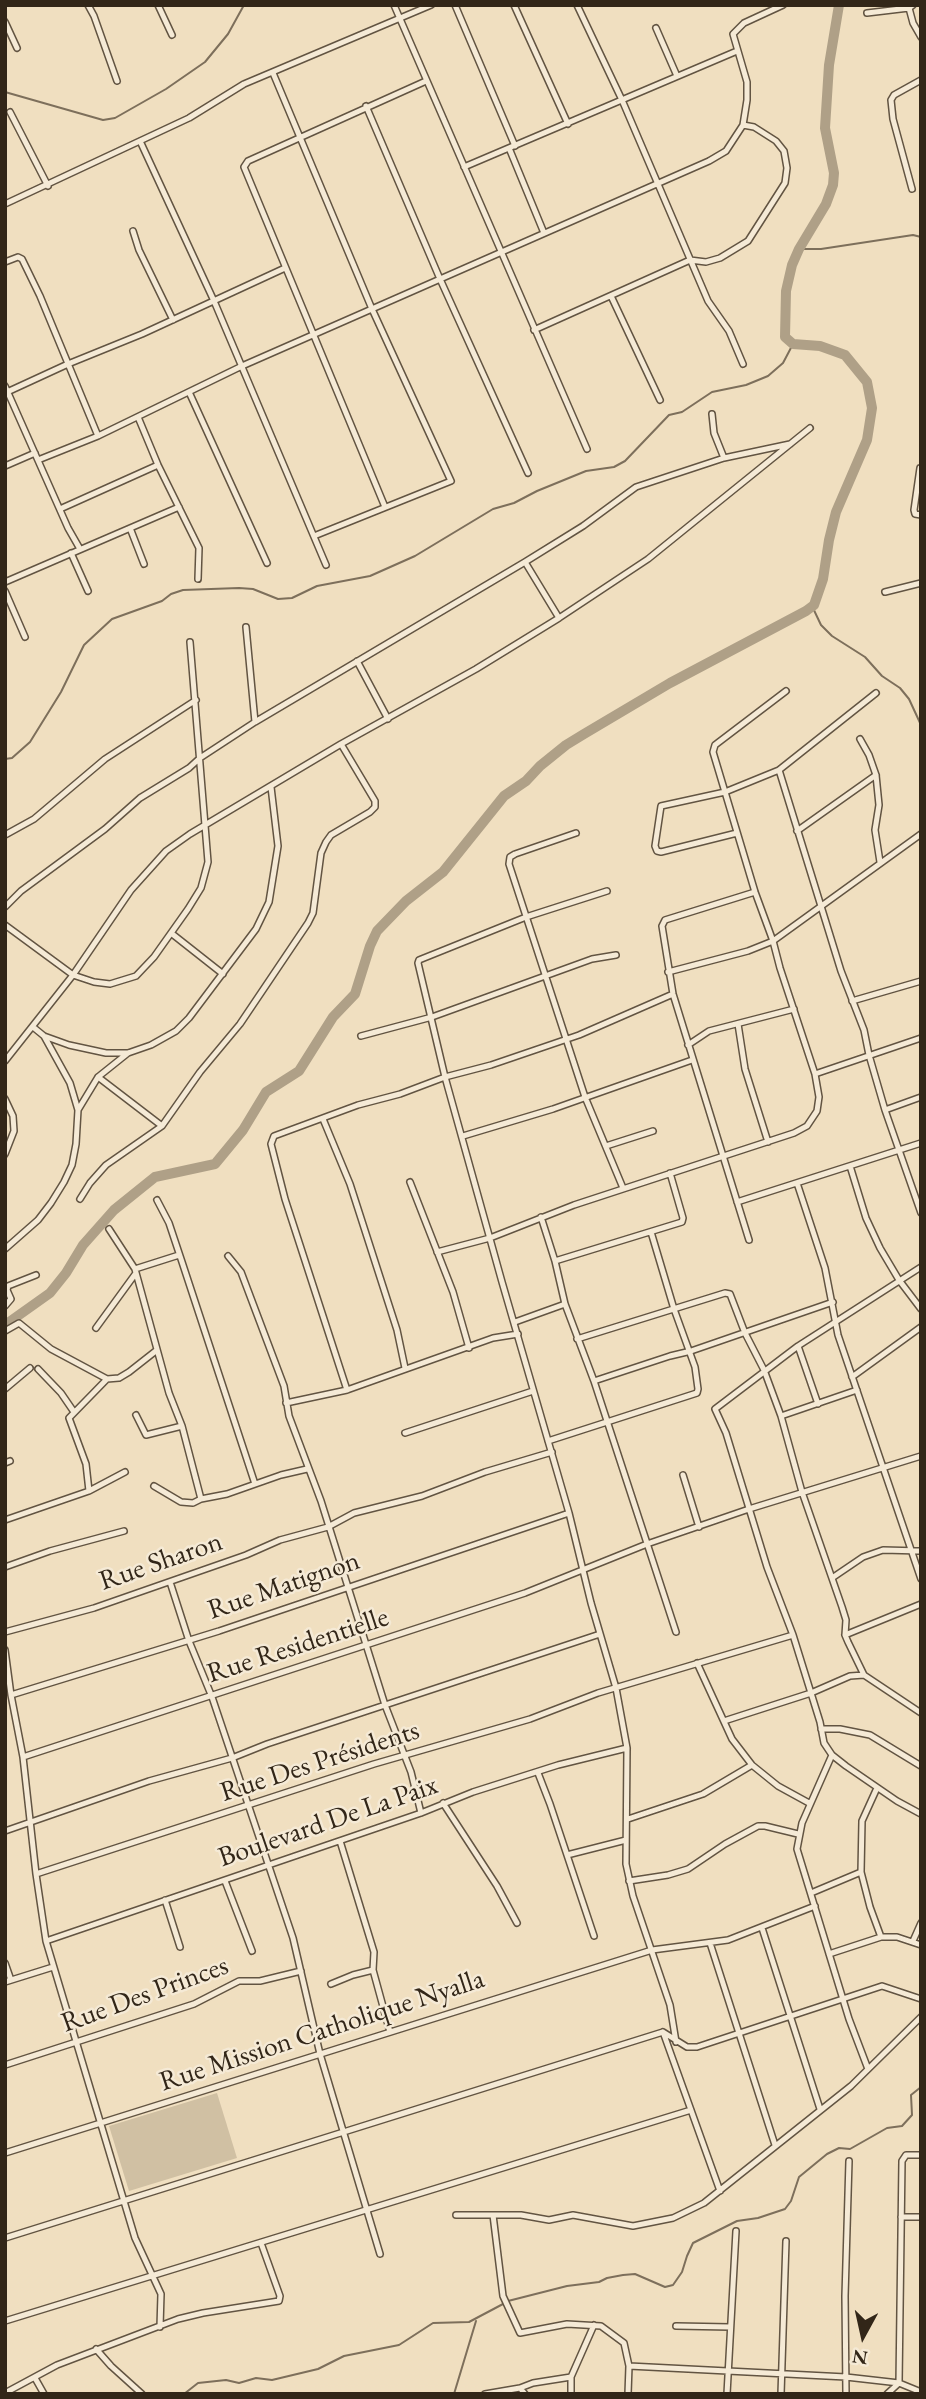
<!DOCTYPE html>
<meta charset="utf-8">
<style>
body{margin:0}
#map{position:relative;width:926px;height:2399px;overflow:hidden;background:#f0dfc0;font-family:"EB Garamond",serif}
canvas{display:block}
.frame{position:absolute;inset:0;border:7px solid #322618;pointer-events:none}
.north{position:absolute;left:828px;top:2301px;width:70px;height:70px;-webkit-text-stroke:5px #f5ead6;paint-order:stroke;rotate:188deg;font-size:19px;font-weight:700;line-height:28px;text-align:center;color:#322618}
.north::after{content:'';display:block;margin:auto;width:24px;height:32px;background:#322618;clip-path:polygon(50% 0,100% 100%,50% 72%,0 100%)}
</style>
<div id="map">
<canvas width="926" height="2399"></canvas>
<div class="frame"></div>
<div class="north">N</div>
</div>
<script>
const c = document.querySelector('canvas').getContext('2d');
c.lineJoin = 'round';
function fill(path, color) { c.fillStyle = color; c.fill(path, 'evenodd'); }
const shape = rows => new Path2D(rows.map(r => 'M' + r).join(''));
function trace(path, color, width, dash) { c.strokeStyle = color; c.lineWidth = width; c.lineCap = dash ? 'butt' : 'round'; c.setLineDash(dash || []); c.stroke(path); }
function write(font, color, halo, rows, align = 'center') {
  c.font = font + ' "EB Garamond",serif'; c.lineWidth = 5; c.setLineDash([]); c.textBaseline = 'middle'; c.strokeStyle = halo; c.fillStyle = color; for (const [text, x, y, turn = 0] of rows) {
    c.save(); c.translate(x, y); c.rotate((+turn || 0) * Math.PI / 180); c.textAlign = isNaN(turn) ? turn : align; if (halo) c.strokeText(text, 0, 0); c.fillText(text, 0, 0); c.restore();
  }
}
fill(shape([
 [217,2093,237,2158,129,2191,109,2126]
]), '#d0c0a3');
trace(shape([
 [5,92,103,120,115,118,166,89,205,62,228,34,244,5],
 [799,249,821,249,913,235,921,237],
 [812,606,821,625,832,636,865,657,882,676,900,688,909,699,921,725],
 [5,759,12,758,30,742,61,692,84,645,112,619,162,601,171,594,183,590,239,588,253,589,278,599,292,598,317,586,370,576,415,556,493,509,514,503,537,491,586,471,614,467,625,461,669,415,682,412,712,392,746,385,768,376,783,363,793,344],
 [508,2301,567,2286,599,2282,607,2278,623,2275,635,2274,665,2287,673,2285,682,2272,687,2256,693,2243,737,2221,758,2218,785,2209,791,2201,799,2177,827,2154,839,2148,850,2149,887,2128,902,2126,912,2115,911,2095,921,2087],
 [184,2394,198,2383,226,2380,239,2383,256,2378,272,2380,318,2369,344,2356,399,2345,433,2323,469,2322,503,2304],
 [454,2394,476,2321]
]), '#7d6f5b', 2);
trace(shape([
 [5,1325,50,1293,66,1273,83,1245,114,1210,155,1177,215,1164,243,1130,266,1092,299,1071,333,1017,355,994,370,946,377,931,406,901,443,872,504,796,526,781,540,766,566,745,584,734,670,683,806,611,814,605,823,579,829,540,836,512,867,440,872,408,867,382,845,355,820,346,793,344,785,337,786,291,792,265,799,249,826,204,833,185,834,173,825,128,829,65,839,5]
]), '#afa087', 10);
const street = shape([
 [88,5,94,16,117,81],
 [158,5,172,35],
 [394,5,587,449],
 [455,5,515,146],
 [514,5,568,124],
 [577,5,622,100,708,301,729,331,743,364],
 [909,8,913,23,921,37],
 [867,13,909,8,913,5],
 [5,22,17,48],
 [656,28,677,76],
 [273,73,372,309,451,481,314,536],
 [366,106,440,279,528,473],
 [10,112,48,186],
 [140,141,214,301,326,565],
 [509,148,544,233],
 [464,167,737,51],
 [912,189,893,119,891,100,894,95,921,80],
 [5,204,189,118,244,84,431,5],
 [133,231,139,250,173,320],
 [5,262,18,257,22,259,40,296,98,436],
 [611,296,660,400],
 [534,330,690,260,706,262,720,258,748,241,785,183,787,168,784,151,776,141,754,127,743,125],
 [5,386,68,528,80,549],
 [189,392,267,563],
 [5,393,68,364,142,334,285,268],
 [712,414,714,433,724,458],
 [138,417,158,465,199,548,198,579],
 [38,460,98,436,242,366,709,161,726,151,743,125,747,100,747,82,733,34,744,23,783,5],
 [5,466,35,453],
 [920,468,914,510,915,514,921,515],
 [385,507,244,167,248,161,426,81],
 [60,509,158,465],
 [130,528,144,564],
 [71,553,88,591],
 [525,562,559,618],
 [5,582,179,507],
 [5,591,25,637],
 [885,592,921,583],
 [246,627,255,722],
 [357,661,388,719],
 [860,739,869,755,876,775,879,805,875,830,880,862],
 [779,770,841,971,864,1030,869,1055,885,1110,921,1213],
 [797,831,876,775],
 [576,833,515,854,510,857,509,864,585,1097,623,1188],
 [737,833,661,852,657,851,655,846,661,806,725,792,779,770,876,693],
 [5,835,34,819,105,759,196,700],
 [607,891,526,917,419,960,418,963,445,1077,502,1282,569,1513,591,1603,616,1688,627,1748,626,1864,633,1896,670,2005,676,2042],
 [5,907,21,891,105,829,140,798,189,768,200,758,255,722,525,562,583,526,636,487,724,458,790,444],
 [5,925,73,975,94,982,110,984,136,976,154,957,188,909,201,888,208,862,190,642],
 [171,933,223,974],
 [668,972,748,951,773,941,921,834],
 [852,1001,921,981],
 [738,1024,745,1069,768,1142],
 [33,1027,44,1036,69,1045,106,1053,128,1053,151,1045,176,1031,189,1018,256,929,269,902,278,846,271,787],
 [361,1036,432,1017,592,959,616,955],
 [688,1045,709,1031,794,1009],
 [5,1061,73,975,131,890,166,851,190,834,341,744,476,669,559,618,648,559,810,428],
 [815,1074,921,1038],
 [98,1077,162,1126],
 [5,1099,13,1116,14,1131,5,1154],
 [78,1110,98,1077,128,1053],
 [885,1110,921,1097],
 [323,1119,350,1184,397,1330,405,1368],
 [463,1136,553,1109,692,1060],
 [606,1146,653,1131],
 [850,1166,866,1218,880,1248,899,1280,921,1309],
 [410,1182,453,1292,469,1348],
 [797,1183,825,1268,838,1335,921,1579],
 [80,1199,90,1183,106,1165,162,1126,200,1072,240,1024,308,923,313,913,321,853,326,842,331,835,370,812,375,807,375,801,341,744],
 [157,1200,169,1223,182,1262,255,1484],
 [737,1202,921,1143],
 [541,1217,555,1261,565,1304,594,1381,676,1632],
 [109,1229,135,1269,169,1393,182,1426,201,1499],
 [749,1240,673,994,662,926,665,920,755,892],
 [5,1249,38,1220,51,1203,64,1182,72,1165,76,1144,78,1110,70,1083,44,1036],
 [437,1252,490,1238,574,1205,794,1133,807,1126,817,1111,819,1097,815,1074,780,968,773,941,755,892,713,752,715,745,786,691],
 [228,1256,241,1272,284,1386,289,1416,321,1501,385,1705,411,1772,421,1813],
 [555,1261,682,1222,683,1218,670,1173],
 [921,1267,798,1346,715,1409,726,1433,767,1567,793,1635,820,1722,824,1743,832,1755,846,1766,897,1801,921,1814],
 [135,1269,179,1255],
 [5,1306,11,1299,7,1290,8,1286,36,1275],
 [515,1322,565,1304],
 [96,1328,136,1273],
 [5,1331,19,1323,51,1349,107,1379,119,1378,129,1372,157,1350],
 [577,1339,725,1293,730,1294,745,1333,764,1370,781,1416,802,1492,842,1607,846,1620,845,1635,848,1642,864,1675,921,1713],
 [798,1346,818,1404],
 [38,1369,61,1393,74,1412],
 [852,1377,921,1327],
 [594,1381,670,1356,691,1351,833,1302],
 [5,1389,30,1368],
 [347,1390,285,1199,271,1144,274,1136,358,1105,400,1094,445,1077,491,1065,579,1035,673,994],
 [286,1403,347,1390,493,1338,518,1334],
 [136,1415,146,1435,182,1426],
 [781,1416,857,1390],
 [405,1433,533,1391],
 [548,1441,697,1393,698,1389,695,1367,674,1309,651,1232],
 [5,1463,10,1461],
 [683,1475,699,1527],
 [154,1486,181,1502,193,1503,201,1499,227,1494,281,1475,307,1469],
 [89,1491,125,1472],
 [5,1520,89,1491,86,1464,69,1418,107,1379],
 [5,1567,50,1551,124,1531],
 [832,1578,863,1557,883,1550,921,1551],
 [170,1582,189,1641,212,1697,293,1938,320,2054,380,2254],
 [5,1632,94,1608,246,1555,280,1540,328,1527,354,1513,422,1496,485,1472,552,1452],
 [845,1635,921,1604],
 [5,1650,11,1695,23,1757,36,1874,46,1941,135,2238,161,2294,160,2327],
 [697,1663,732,1739,752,1765,778,1786,809,1803],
 [11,1695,219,1631,569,1513],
 [724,1721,811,1693,850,1676,864,1675],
 [821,1729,840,1729,870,1735,921,1766],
 [832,1755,802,1823,797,1849,849,2019,868,2069],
 [23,1757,525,1593,647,1544,749,1509,921,1456],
 [538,1773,550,1804,594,1936],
 [877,1788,862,1821,861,1872,870,1907,881,1937],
 [443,1803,497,1886,517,1923],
 [628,1819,703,1794,752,1765],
 [5,1831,149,1781,232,1758,267,1744,600,1634],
 [340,1841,374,1952,373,1970,390,2032],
 [567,1855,626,1840],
 [36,1874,374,1764,530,1719,598,1693,793,1635],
 [225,1881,252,1951],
 [629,1881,668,1875,688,1869,725,1844,758,1826,765,1826,798,1834],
 [811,1893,861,1872],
 [165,1900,180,1947],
 [762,1928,820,2109],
 [46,1941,421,1813,473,1792,558,1765,627,1748],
 [913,1941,921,1923],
 [710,1943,775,2145],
 [829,1954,881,1937,897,1937,921,1945],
 [5,1963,11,1980],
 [5,1982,53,1967],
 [331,1984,353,1975,373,1970],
 [663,2032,687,2047,697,2047,882,1986,921,1999],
 [663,2032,720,2191],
 [5,2065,194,2004,239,1981,260,1981,301,1971],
 [5,2153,652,1950,728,1940,815,1906],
 [456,2215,521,2215,549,2220,573,2215,633,2226,673,2218,704,2203,851,2086,921,2017],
 [493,2215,503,2296,520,2333,567,2324,601,2326,624,2343,629,2366,628,2394],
 [901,2217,921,2217],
 [5,2238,663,2032],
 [5,2321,691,2110],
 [676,2326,730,2327],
 [96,2349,111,2366,142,2394],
 [629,2366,846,2377,899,2383,921,2392],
 [35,2378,44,2394],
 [520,2388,533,2383,571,2377],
 [5,2393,57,2365,178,2319,203,2313,279,2301,280,2296,261,2243],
 [485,2394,520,2388,525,2394],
 [571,2394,571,2377,594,2325],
 [727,2394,736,2231],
 [781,2394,786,2241],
 [846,2394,845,2296,849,2161],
 [887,2394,899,2383,902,2161,906,2155,921,2155]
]);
trace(street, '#625442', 8);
trace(street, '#f5ead6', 5);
write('28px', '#322618', '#f5ead6', [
 ["Rue Sharon",161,1562,-19],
 ["Rue Matignon",284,1586,-19],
 ["Rue Residentielle",298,1646,-18],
 ["Rue Des Présidents",320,1762,-18],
 ["Boulevard De La Paix",328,1822,-19],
 ["Rue Des Princes",145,1995,-20],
 ["Rue Mission Catholique Nyalla",322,2031,-18]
]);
</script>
